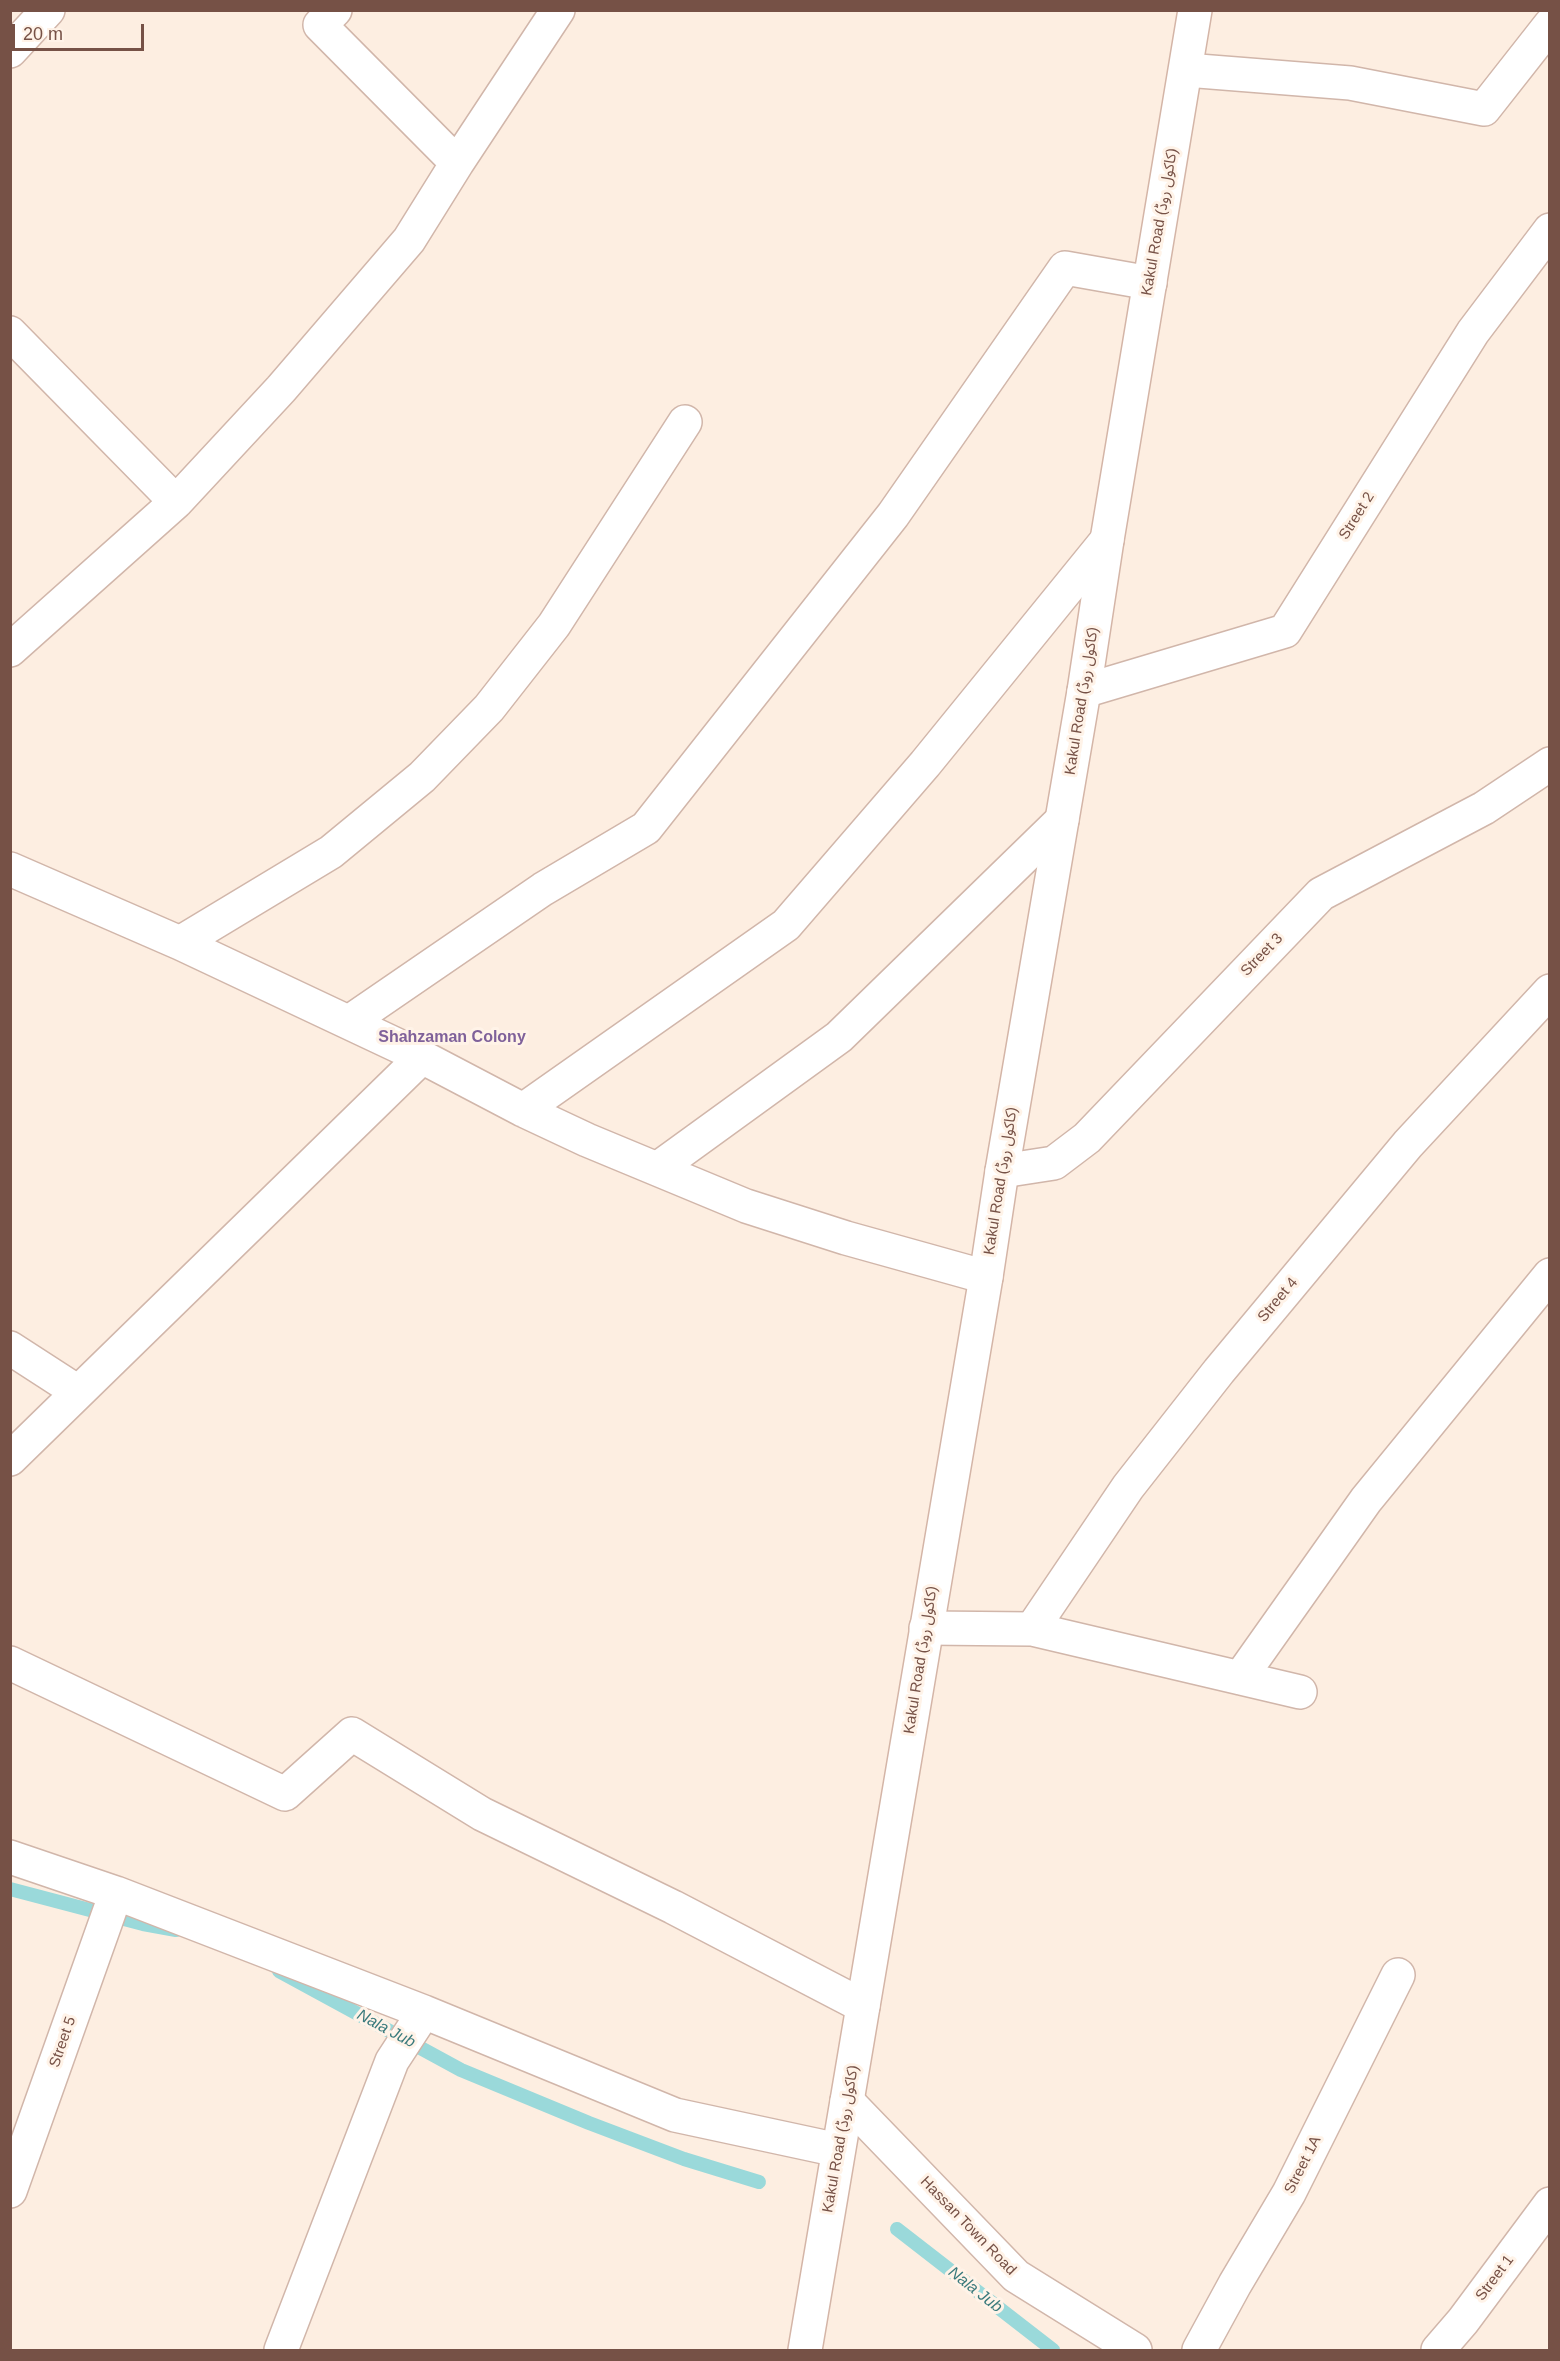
<!DOCTYPE html>
<meta charset="utf-8">
<style>
body{margin:0}
#map{position:relative;width:1560px;height:2361px;overflow:hidden;background:#fdeee1;font-family:Helvetica,sans-serif}
canvas{display:block}
.frame{position:absolute;inset:0;border:12px solid #765146;pointer-events:none}
.scale{position:absolute;left:12px;top:24px;width:132px;height:27px;box-sizing:border-box;border:3px solid #765146;border-top:0;padding-left:8px;font-size:18px;line-height:21px;white-space:nowrap;color:#765146;-webkit-text-stroke:4px #fff3e8;paint-order:stroke}
</style>
<div id="map">
<canvas width="1560" height="2361"></canvas>
<div class="frame"></div>
<div class="scale">20 m</div>
</div>
<script>
const c = document.querySelector('canvas').getContext('2d');
c.lineJoin = 'round';
const shape = rows => new Path2D(rows.map(r => 'M' + r).join(''));
function trace(path, color, width, dash) { c.strokeStyle = color; c.lineWidth = width; c.lineCap = dash ? 'butt' : 'round'; c.setLineDash(dash || []); c.stroke(path); }
function write(font, color, halo, rows, align = 'center') {
  c.font = font + ' Helvetica,"Noto Sans Arabic",sans-serif'; c.lineWidth = 6; c.setLineDash([]); c.textBaseline = 'middle'; c.strokeStyle = halo; c.fillStyle = color; for (const [text, x, y, turn = 0] of rows) {
    c.save(); c.translate(x, y); c.rotate((+turn || 0) * Math.PI / 180); c.textAlign = isNaN(turn) ? turn : align; if (halo) c.strokeText(text, 0, 0); c.fillText(text, 0, 0); c.restore();
  }
}
trace(shape([
 [10,1889,143,1924,176,1930],
 [279,1971,461,2070,589,2123,684,2159,759,2182],
 [897,2229,1053,2350]
]), '#9ad9da', 14);
const minor = shape([
 [335,10,320,25,457,163],
 [10,51,48,10],
 [1186,70,1350,83,1484,109,1550,25],
 [10,333,176,502],
 [10,650,176,502,281,389,409,240,457,163,558,10],
 [1084,691,1285,631,1473,332,1550,230],
 [10,869,180,943,422,1057,523,1110,587,1140,746,1206,846,1238,986,1277],
 [180,943,331,852,422,777,489,708,554,625,685,422],
 [349,1022,543,889,646,828,893,515,1065,268,1150,283],
 [523,1110,786,925,925,764,1107,540],
 [657,1169,839,1037,1062,820],
 [1002,1171,1054,1163,1087,1138,1321,894,1484,808,1550,764],
 [10,1348,78,1392],
 [10,1459,422,1057],
 [926,1628,1032,1629,1128,1487,1219,1371,1408,1144,1550,991],
 [1032,1629,1300,1692],
 [10,1663,285,1794,352,1734,482,1814,673,1907,863,2006],
 [1240,1678,1366,1500,1550,1275],
 [10,1857,116,1893,424,2012],
 [847,2101,1016,2276,1135,2350],
 [10,2191,116,1893],
 [281,2350,392,2061,424,2012,675,2115,838,2150],
 [1199,2350,1235,2284,1289,2193,1398,1975],
 [1438,2350,1463,2321,1550,2204]
]);
const secondary = shape([
 [805,2350,986,1277,1002,1171,1084,691,1107,540,1195,10]
]);
trace(minor, '#d1b6aa', 36);
trace(secondary, '#d4b5a7', 36);
trace(minor, '#fff', 33);
trace(secondary, '#fff', 33);
write('15px', '#765146', '#fff3e8', [
 ["Kakul Road (کاکول روڈ)",1160,222,-80],
 ["Street 2",1357,516,-58],
 ["Kakul Road (کاکول روڈ)",1082,701,-81],
 ["Street 3",1262,955,-46],
 ["Kakul Road (کاکول روڈ)",1001,1181,-81],
 ["Street 4",1278,1300,-50],
 ["Kakul Road (کاکول روڈ)",921,1660,-81],
 ["Street 5",63,2042,-71],
 ["Kakul Road (کاکول روڈ)",841,2139,-80],
 ["Street 1A",1303,2165,-63],
 ["Hassan Town Road",968,2226,46],
 ["Street 1",1495,2278,-53]
]);
write('bold 16px', '#7f619a', '#fff3e8', [
 ["Shahzaman Colony",452,1038]
]);
write('italic 16px', '#3a7a7c', '#fff3e8', [
 ["Nala Jub",386,2029,28],
 ["Nala Jub",975,2290,38]
]);
</script>
